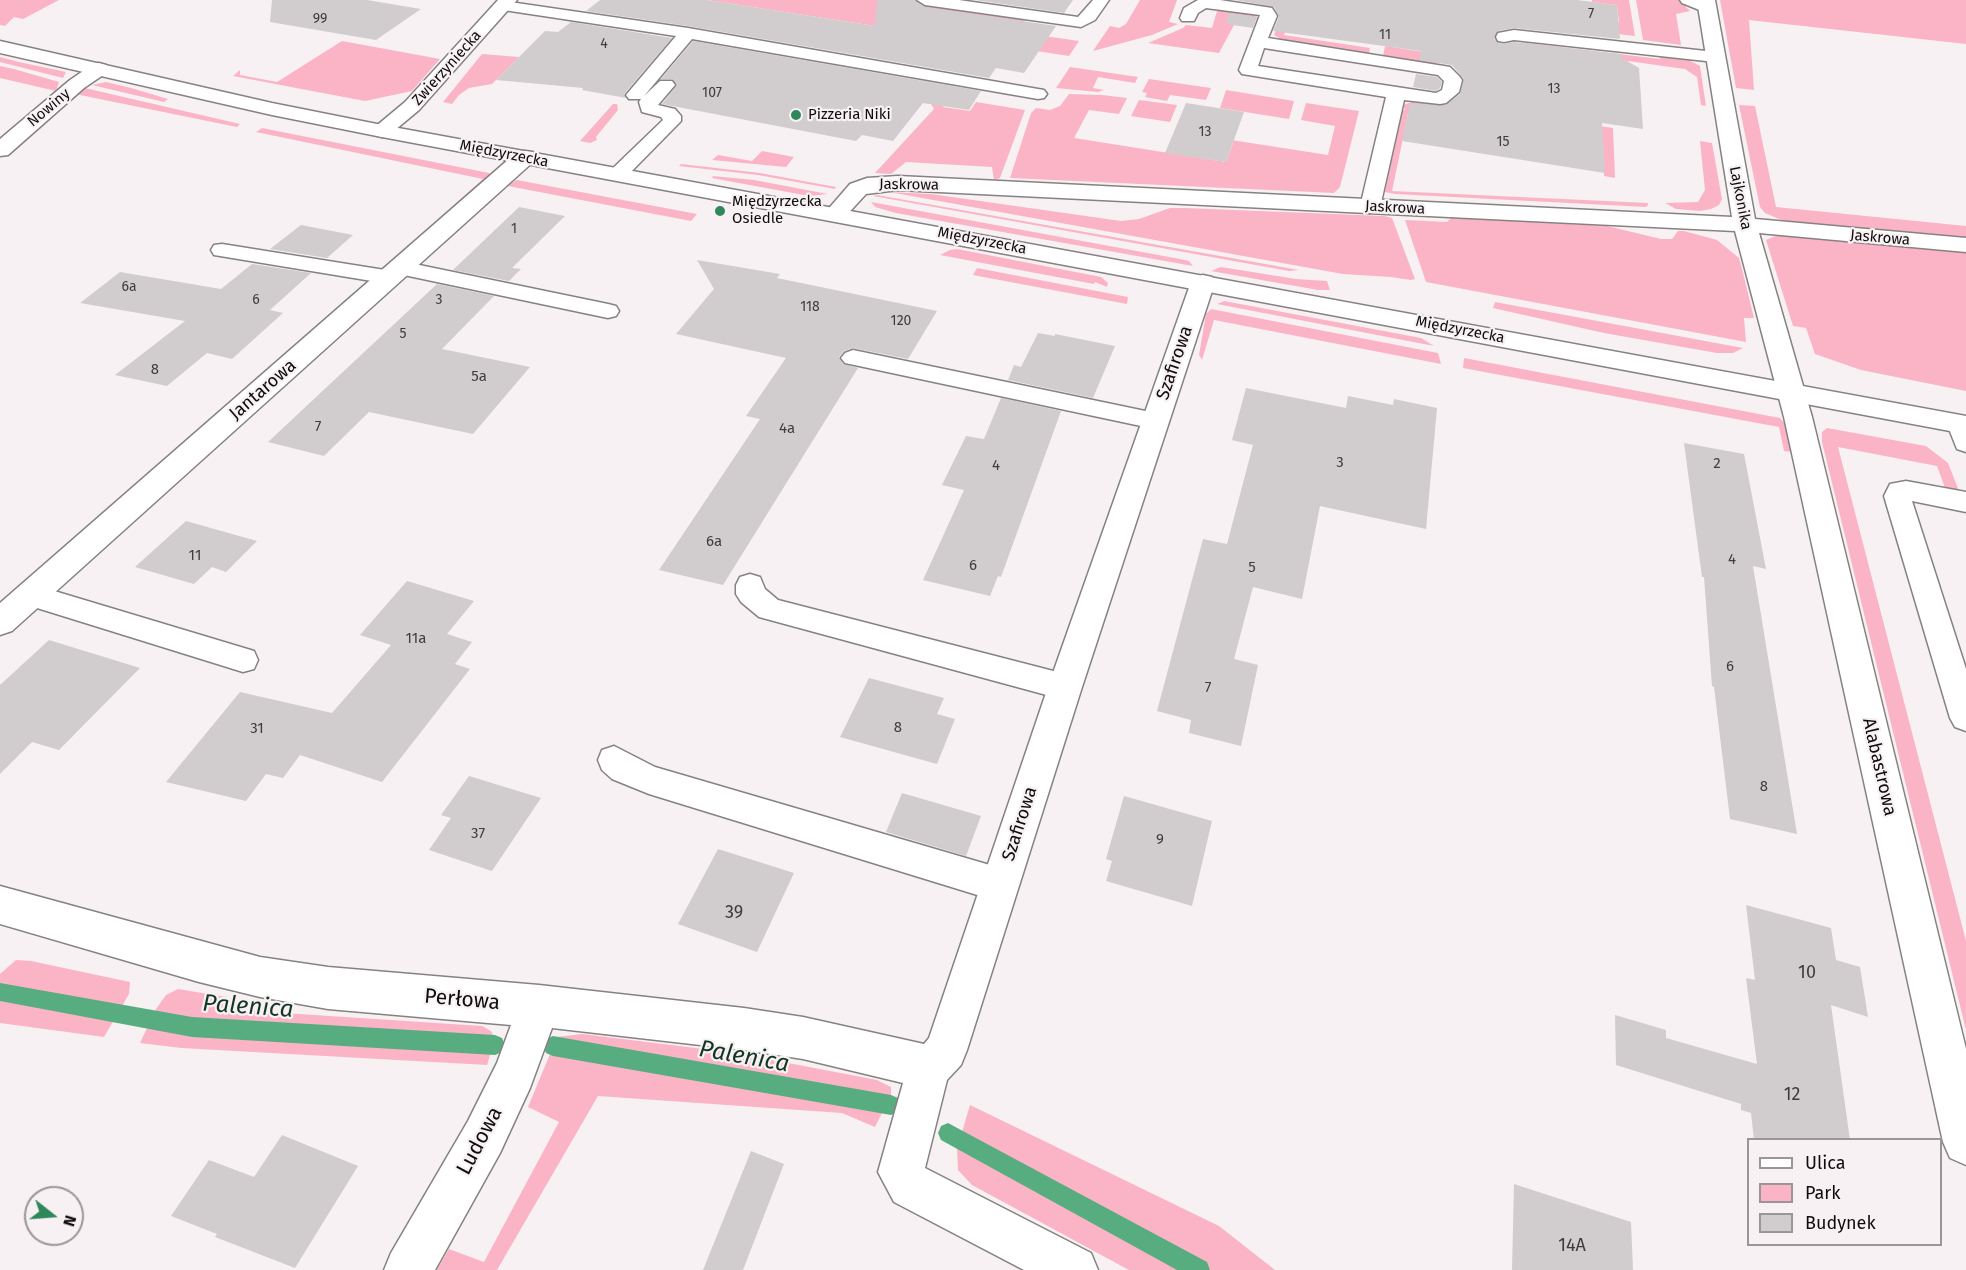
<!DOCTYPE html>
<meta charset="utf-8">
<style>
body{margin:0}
#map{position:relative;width:1966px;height:1270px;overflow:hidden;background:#f7f1f3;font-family:"Fira Sans",sans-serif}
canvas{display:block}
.legend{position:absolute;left:1747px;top:1138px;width:195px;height:108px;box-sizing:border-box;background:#f7f1f3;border:2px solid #9a9597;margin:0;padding:8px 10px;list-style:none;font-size:18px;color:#0e0c0d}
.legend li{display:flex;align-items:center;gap:12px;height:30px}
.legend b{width:30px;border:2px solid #9a9597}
.north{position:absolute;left:24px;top:1186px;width:60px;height:60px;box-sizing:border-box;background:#f7f1f3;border:2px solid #9a9597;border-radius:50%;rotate:107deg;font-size:16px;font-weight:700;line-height:24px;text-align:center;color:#0e0c0d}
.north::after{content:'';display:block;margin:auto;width:21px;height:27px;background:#2f875c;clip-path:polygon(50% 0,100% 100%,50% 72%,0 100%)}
</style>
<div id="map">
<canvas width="1966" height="1270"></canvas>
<ul class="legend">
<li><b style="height:8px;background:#fff"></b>Ulica</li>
<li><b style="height:16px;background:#fbb4c6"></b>Park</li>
<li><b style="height:16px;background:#d1cccd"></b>Budynek</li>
</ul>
<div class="north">N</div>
</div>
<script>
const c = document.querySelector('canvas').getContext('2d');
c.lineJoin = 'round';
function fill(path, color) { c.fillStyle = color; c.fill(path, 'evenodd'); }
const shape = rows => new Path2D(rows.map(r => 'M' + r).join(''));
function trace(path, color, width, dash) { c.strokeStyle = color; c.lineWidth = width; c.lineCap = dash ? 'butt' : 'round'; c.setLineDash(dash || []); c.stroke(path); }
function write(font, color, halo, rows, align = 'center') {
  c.font = font + ' "Fira Sans",sans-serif'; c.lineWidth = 4.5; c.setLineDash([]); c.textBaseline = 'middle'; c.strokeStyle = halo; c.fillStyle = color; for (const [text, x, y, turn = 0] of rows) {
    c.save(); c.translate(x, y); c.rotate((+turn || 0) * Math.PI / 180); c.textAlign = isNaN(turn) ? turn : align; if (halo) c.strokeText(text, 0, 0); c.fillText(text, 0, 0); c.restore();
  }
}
fill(shape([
 [0,0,59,0,23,19,14,17,5,26,0,25],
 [707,0,883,0,1023,20,1037,35,1079,41,1069,56],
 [1140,0,1177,0,1169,22,1178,24,1152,35,1093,51,1110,26,1119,28,1126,24],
 [1592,0,1629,0,1635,36,1591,31,1619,22,1617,5,1592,2],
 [1636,0,1679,0,1690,11,1676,14,1681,45,1643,40],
 [1720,0,1966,0,1966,44,1749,20,1754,90,1736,88],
 [1222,10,1251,13,1257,17,1256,20,1242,19,1240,26,1234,25,1219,53,1148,43,1183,28,1186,25,1212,28,1217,11],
 [1282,16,1290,17,1284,35,1370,48,1369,54,1286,42,1274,35],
 [342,41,440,59,412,91,365,101,233,76,240,70,240,75,277,82],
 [1526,43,1660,59,1660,54,1685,58,1700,66,1706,106,1701,105,1697,77,1685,69,1520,46],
 [1385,46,1444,55,1442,62,1434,64,1383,56],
 [1468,53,1485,109,1613,128,1615,178,1604,176,1603,144,1408,114,1392,191,1648,203,1648,205,1646,207,1395,194,1385,192,1402,110,1405,110,1403,105,1412,102,1459,107],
 [482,54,519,57,492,84,469,88,459,95,452,104,443,102],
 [0,57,19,62,66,72,63,78,0,62],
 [0,66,14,69,59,82,56,91,0,78],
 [1070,67,1138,77,1135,83,1098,77,1093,88,1104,90,1098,92,1056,88],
 [1149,79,1211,88,1206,100,1170,95,1167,101,1145,97,1147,93,1142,92],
 [106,82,131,88,168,99,164,102,92,85],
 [85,88,240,124,237,127,75,94],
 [1226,90,1294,101,1289,119,1220,108],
 [1069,94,1102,95,1127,98,1119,114,1089,110,1074,138,1226,162,1233,143,1225,139,1328,155,1335,126,1301,120,1306,103,1359,111,1340,187,1334,193,1010,178,1031,113,1036,108,1050,110,1060,106],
 [948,98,943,107,970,111,976,102,1025,110,1000,178,994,180,992,167,906,162,891,174,875,173,934,109,928,99],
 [1139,100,1177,105,1170,122,1131,116],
 [613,104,617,104,618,110,596,137,597,140,590,143,580,141],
 [1739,105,1755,106,1776,207,1966,226,1966,238,1796,223,1784,221,1765,213,1760,207],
 [262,128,489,173,490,175,441,221,435,222,483,179,256,132],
 [1700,141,1712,143,1722,199,1719,205,1711,209,1700,211,1676,209,1665,203,1698,202,1705,190],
 [762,151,794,157,786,167,712,160,718,155,752,161],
 [681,164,760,173,836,187,835,189,758,175,679,166],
 [713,176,754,180,828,194,809,196,712,178],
 [517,180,697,214,691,221,508,186,444,244,442,243,506,186],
 [889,192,931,194,1121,221,1139,219,1170,208,1185,208,1384,216,1392,218,1415,279,1411,280,1391,277,1343,274],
 [877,195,1299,270,1289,271,873,196],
 [871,202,1180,259,1189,261,1193,266,896,213,875,207],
 [1451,218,1607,226,1661,239,1672,239,1678,231,1684,231,1717,240,1739,258,1743,273,1754,318,1744,318,1746,342,1426,282,1405,220,1447,222],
 [1780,234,1966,249,1966,391,1861,370,1815,354,1806,328,1793,326,1766,240],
 [957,249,1101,277,1108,283,1107,287,1095,282,1094,284,940,255,950,250],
 [1221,267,1296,279,1327,281,1330,290,1318,290,1211,271],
 [977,268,1128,297,1127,304,973,275],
 [1224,301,1421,338,1434,346,1217,304],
 [1495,302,1743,348,1733,353,1717,353,1604,333,1493,308],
 [1211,309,1438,353,1441,364,1214,320,1202,360,1199,355,1206,314],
 [1464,358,1780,418,1786,425,1792,452,1784,451,1779,427,1463,368],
 [1827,428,1926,446,1948,463,1959,491,1945,488,1937,466,1838,447,1966,941,1966,1030,1822,442,1822,432],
 [16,960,31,961,130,982,129,994,104,1037,0,1023,0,974],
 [178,989,226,997,238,1010,482,1026,491,1031,495,1039,487,1065,181,1048,140,1043,156,1009,166,995],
 [582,1034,736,1053,877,1080,891,1087,891,1095,875,1127,842,1113,598,1096,497,1270,437,1270,449,1249,484,1262,559,1122,528,1107,557,1037],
 [970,1105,1219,1226,1275,1270,1129,1270,972,1185,958,1170,957,1149]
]), '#fbb4c6');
fill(shape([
 [0,983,192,1017,495,1035,502,1038,505,1045,502,1052,495,1055,192,1037,0,1001,0,983],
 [553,1036,891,1095,898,1098,901,1105,898,1112,891,1115,553,1056,546,1053,543,1046,546,1039,553,1036],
 [948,1123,1207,1262,1210,1270,1177,1270,941,1140,938,1133,941,1126,948,1123]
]), '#58ad80');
fill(shape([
 [272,0,367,0,421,9,376,40,270,22],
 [600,0,707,0,875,26,877,0,915,0,925,7,1056,26,1024,73,996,68,989,78,688,26,586,11],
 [975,0,1073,0,1064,13],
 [1235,0,1577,0,1617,5,1620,39,1514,28,1498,31,1494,38,1498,43,1504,44,1514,42,1621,54,1622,58,1639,68,1643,129,1602,123,1605,173,1402,141,1410,103,1446,105,1460,94,1464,79,1452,65,1419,60,1421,51,1273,31,1279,17,1274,7],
 [1228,13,1257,17,1253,28,1227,24],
 [571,22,672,38,624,94,626,98,582,90,583,88,496,80,545,31,558,32],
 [693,41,981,91,969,110,923,103,893,141,862,135,856,141,662,104,677,85,672,79,661,79],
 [1416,74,1437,77,1442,82,1440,88,1436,91,1413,87],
 [1186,103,1244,112,1226,162,1165,153],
 [519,207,565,216,512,268,521,269,509,281,453,270],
 [301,225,353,235,327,258,270,249],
 [697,260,780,274,777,278,937,311,908,359,853,348,844,351,839,357,843,364,858,368,723,585,659,570,760,419,746,416,786,358,676,334,714,289],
 [252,264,311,273,270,310,283,313,232,359,207,353,167,386,115,375,185,321,80,303,120,272,221,289],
 [437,284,494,296,442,349,530,367,473,434,369,412,324,456,268,442],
 [1038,333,1055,336,1055,334,1115,346,1093,398,1008,380,1014,365,1021,367],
 [1246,388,1346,408,1348,396,1393,405,1394,399,1437,408,1426,529,1320,506,1302,599,1253,587,1234,659,1258,665,1241,746,1189,733,1191,720,1157,711,1203,539,1227,544,1253,445,1232,440],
 [1001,398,1061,411,1001,577,998,576,990,596,923,580,964,490,942,485,966,436,984,439],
 [1684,443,1744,454,1766,569,1753,566,1797,834,1730,819,1714,687,1712,686,1704,577,1702,577],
 [186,521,257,541,226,572,212,567,194,584,135,567],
 [407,581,474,601,447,634,472,642,455,664,470,669,382,782,300,755,283,778,266,774,246,801,166,782,240,692,332,713,391,645,360,635],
 [49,640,140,668,59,750,32,742,0,774,0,685],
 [869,678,944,698,937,714,955,719,937,764,840,737],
 [469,776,541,798,492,871,429,850,451,818,441,815],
 [902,793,981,816,966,856,886,832],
 [1124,796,1212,821,1192,906,1106,881,1112,861,1106,859],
 [718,849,794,873,757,952,678,924],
 [1746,905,1831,928,1836,960,1860,967,1868,1017,1831,1005,1850,1140,1754,1140,1751,1113,1741,1110,1741,1104,1616,1065,1615,1015,1666,1030,1666,1038,1757,1064,1746,978,1755,980],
 [282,1135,358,1166,295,1268,215,1237,217,1234,171,1216,209,1160,254,1177],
 [751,1151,784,1164,743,1270,703,1270],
 [1514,1184,1631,1222,1633,1270,1512,1270]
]), '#d1cccd');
const service = shape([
 [917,0,959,0,1078,17,1093,0,1109,0,1095,20,1081,27,925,5,917,0],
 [1198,0,1220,0,1272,8,1277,16,1268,38,1444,66,1450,67,1459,76,1462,80,1459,92,1446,103,1440,104,1404,100,1380,207,1377,211,1370,213,1363,211,1360,207,1386,97,1242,74,1239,70,1260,15,1206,8,1198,13,1194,21,1182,21,1180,18,1184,8,1198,0],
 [1264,48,1438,75,1444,81,1442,90,1436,93,1258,66,1264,48],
 [1680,0,1702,0,1715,8,1707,13,1682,3,1680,0],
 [503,1,688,28,1038,89,1044,90,1047,94,1044,98,1038,99,692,39,644,96,660,81,672,81,675,85,658,105,675,109,681,116,681,121,625,178,618,180,611,178,608,174,611,170,663,120,661,117,642,112,639,102,641,99,629,99,626,95,676,36,497,9,495,6,497,3,503,1],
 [1514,30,1715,52,1721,53,1724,57,1721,61,1715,62,1514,40,1504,42,1498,41,1496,37,1498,33,1514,30],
 [222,244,391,271,389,268,392,263,400,261,608,304,616,306,619,311,616,316,608,318,399,274,401,277,398,282,390,284,214,255,211,250,214,245,222,244],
 [853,350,1155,413,1164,415,1168,421,1164,427,1155,429,845,363,841,358,845,353,853,350],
 [1960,416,1966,417,1966,452,1957,449,1947,424,1951,418,1960,416],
 [1906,481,1966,492,1966,512,1912,501,1966,669,1966,731,1955,727,1950,718,1884,496,1890,484,1906,481],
 [750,574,760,577,765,589,778,600,1065,674,1076,678,1081,687,1076,696,1065,700,759,617,741,602,736,594,736,585,740,577,750,574],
 [31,584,254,651,258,660,254,669,243,672,21,603,16,595,21,587,31,584],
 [614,746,655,767,1000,868,1013,873,1018,885,1013,897,1000,902,649,794,612,779,602,770,598,760,602,750,614,746]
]);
const minor = shape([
 [498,0,517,0,419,110,389,135,382,137,375,135,372,131,375,127,405,102,498,0],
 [1697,0,1715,0,1755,219,1966,238,1966,252,1759,233,1812,417,1966,1049,1966,1165,1950,1158,1943,1142,1784,417,1735,231,898,190,866,194,843,219,835,221,827,219,824,214,850,184,867,178,898,176,1732,217,1697,0],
 [99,63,106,65,109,69,106,73,84,88,8,155,0,156,0,139,70,80,92,65,99,63],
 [525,151,533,152,536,157,533,162,12,631,0,635,0,603,517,152,525,151],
 [1203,275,1212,277,1215,282,1082,687,967,1050,961,1065,947,1080,925,1168,1091,1253,1098,1270,1024,1270,894,1202,878,1172,903,1083,803,1059,744,1050,552,1028,530,1088,500,1153,435,1270,384,1270,391,1253,468,1121,497,1063,511,1025,328,1009,260,997,199,982,0,924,0,886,260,957,328,967,539,985,744,1008,803,1017,924,1044,929,1038,1048,687,1191,282,1194,277,1203,275]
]);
const secondary = shape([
 [0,41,272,103,382,125,1966,416,1966,434,382,137,272,115,0,53,0,41]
]);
trace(service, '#868182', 3);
trace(minor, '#868182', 3);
trace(secondary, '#868182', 3);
fill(service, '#fff');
fill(minor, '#fff');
fill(secondary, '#fff');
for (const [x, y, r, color] of [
 [796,115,6,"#2f875c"],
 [720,211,6,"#2f875c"]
]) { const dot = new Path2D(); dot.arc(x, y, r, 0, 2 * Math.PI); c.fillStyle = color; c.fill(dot); trace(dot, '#f7f1f3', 2); }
write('14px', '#3f3c3d', null, [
 ["7",1591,14],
 ["99",320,19],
 ["11",1385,35],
 ["4",604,44],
 ["13",1554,89],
 ["107",712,93],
 ["13",1205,132],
 ["15",1503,142],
 ["1",514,229],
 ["6a",129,287],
 ["6",256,300],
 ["3",439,300],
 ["118",810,307],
 ["120",901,321],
 ["5",403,334]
]);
write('15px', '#0e0c0d', '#f7f1f3', [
 ["Zwierzyniecka",447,68,-48],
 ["Nowiny",49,108,-40],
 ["Międzyrzecka",504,154,11],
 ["Jaskrowa",909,185,1],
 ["Lajkonika",1740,198,79],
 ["Jaskrowa",1395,208,3],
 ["Jaskrowa",1880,238,5],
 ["Międzyrzecka",982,241,11],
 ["Międzyrzecka",1460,330,11]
]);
write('15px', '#0e0c0d', '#f7f1f3', [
 ["Pizzeria Niki",808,115],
 ["Międzyrzecka",732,202],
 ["Osiedle",732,219]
], 'left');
write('15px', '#3f3c3d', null, [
 ["8",155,370],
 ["5a",479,377],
 ["7",318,427],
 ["4a",787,429],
 ["3",1340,463],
 ["2",1717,464],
 ["4",996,466],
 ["6a",714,542],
 ["11",195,556],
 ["4",1732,560],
 ["6",973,566],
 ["5",1252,568],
 ["11a",416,639],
 ["6",1730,667],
 ["7",1208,688],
 ["8",898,728],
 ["31",257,729],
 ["8",1764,787],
 ["37",478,834],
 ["9",1160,840]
]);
write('18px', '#0e0c0d', '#f7f1f3', [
 ["Szafirowa",1175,363,-71],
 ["Jantarowa",263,390,-41],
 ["Alabastrowa",1879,767,77],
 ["Szafirowa",1020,824,-72]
]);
write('18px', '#3f3c3d', null, [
 ["39",734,913],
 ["10",1807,973],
 ["12",1792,1095],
 ["14A",1572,1246]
]);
write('21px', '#0e0c0d', '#f7f1f3', [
 ["Perłowa",462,1000,5],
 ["Ludowa",480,1141,-62]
]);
write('italic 24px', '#113623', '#f7f1f3', [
 ["Palenica",248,1007,4],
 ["Palenica",744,1057,10]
]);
</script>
